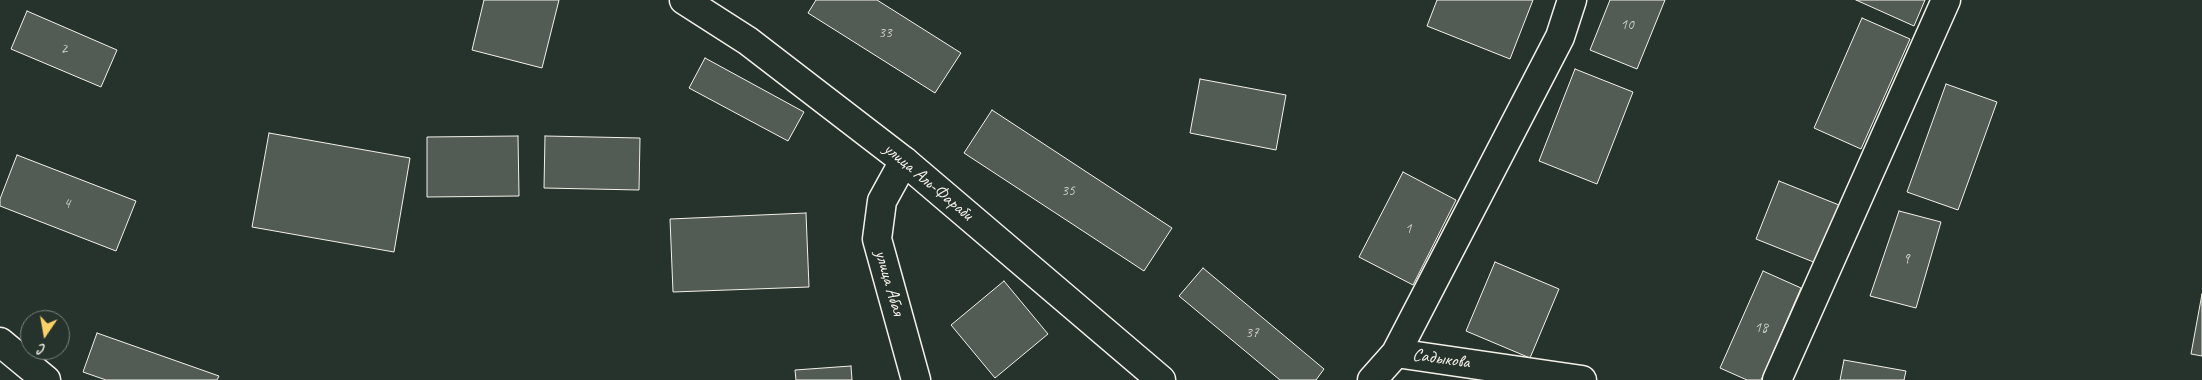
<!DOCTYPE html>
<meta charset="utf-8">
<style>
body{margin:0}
#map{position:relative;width:2202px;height:380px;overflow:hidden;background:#26332d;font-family:Caveat,sans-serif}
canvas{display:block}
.north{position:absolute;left:20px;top:310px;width:50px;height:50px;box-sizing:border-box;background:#26332d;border:1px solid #787f78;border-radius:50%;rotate:192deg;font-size:14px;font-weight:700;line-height:20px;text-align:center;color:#f4f1e8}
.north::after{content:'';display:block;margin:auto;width:18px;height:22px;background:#ffd166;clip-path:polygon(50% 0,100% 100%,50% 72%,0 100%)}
</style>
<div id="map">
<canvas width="2202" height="380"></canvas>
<div class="north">С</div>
</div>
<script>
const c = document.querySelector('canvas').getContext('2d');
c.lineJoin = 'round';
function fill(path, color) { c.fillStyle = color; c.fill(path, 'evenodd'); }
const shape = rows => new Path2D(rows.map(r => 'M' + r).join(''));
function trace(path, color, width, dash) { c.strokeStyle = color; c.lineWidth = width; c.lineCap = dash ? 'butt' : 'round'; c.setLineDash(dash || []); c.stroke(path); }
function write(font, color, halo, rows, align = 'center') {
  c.font = font + ' Caveat,sans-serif'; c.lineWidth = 4; c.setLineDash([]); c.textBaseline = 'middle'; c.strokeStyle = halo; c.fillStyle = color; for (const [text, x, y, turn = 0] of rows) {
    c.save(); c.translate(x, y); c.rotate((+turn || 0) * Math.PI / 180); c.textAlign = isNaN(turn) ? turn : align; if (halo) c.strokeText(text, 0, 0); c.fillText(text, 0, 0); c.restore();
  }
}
const building = shape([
 [484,0,559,0,542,68,472,50,484,0],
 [816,0,877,0,961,53,935,93,808,13,816,0],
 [1437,0,1533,0,1510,59,1427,26,1437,0],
 [1610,0,1665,0,1637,69,1590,50,1610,0],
 [1856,0,1925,0,1914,26,1856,0],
 [27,11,117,50,101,87,11,49,27,11],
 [1862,18,1910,39,1861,149,1814,128,1862,18],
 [705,58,804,112,788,141,689,88,705,58],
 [1575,69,1633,92,1597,184,1539,161,1575,69],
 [1200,79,1286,95,1276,150,1190,133,1200,79],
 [1946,84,1997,102,1958,210,1907,192,1946,84],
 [992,110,1172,228,1144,271,964,153,992,110],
 [269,133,410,158,394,252,252,227,269,133],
 [518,136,519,196,427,197,427,137,518,136],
 [545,136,640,138,639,190,544,188,545,136],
 [17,155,136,201,116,251,0,206,0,199,17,155],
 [1403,172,1456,200,1413,285,1359,257,1403,172],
 [1779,181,1839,205,1816,263,1756,239,1779,181],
 [1899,211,1941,222,1916,308,1870,296,1899,211],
 [806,213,809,287,673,292,670,219,806,213],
 [1495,262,1559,289,1530,358,1466,331,1495,262],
 [1203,268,1324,369,1316,380,1280,380,1179,296,1203,268],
 [1763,271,1801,288,1761,380,1747,380,1720,368,1763,271],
 [1004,281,1048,334,995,378,951,325,1004,281],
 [2202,294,2202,356,2191,354,2202,294],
 [97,333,219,376,217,380,106,380,83,372,97,333],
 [1844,360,1906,371,1904,380,1840,380,1844,360],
 [851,366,852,380,796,380,795,370,851,366]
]);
fill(building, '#525c55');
trace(building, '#f4f1e8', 1);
const street = shape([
 [904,161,882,201,877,239,916,380],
 [0,342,46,380],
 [1396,353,1560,37,1572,0],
 [1372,380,1396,353,1582,380],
 [1777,380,1946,0]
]);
const secondary = shape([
 [684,0,748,41,904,161,1161,380]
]);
trace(street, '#f4f1e8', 31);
trace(secondary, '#f4f1e8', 31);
trace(street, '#26332d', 28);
trace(secondary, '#26332d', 28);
write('15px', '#ccccc3', null, [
 ["10",1627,25],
 ["33",885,33],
 ["2",64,49],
 ["35",1068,191],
 ["4",67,204],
 ["1",1408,229],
 ["9",1906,259],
 ["18",1761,328],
 ["37",1252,333]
]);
write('18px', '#f4f1e8', '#26332d', [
 ["улица Аль-Фараби",928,182,40],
 ["улица Абая",889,283,74],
 ["Садыкова",1441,359,8]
]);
</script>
